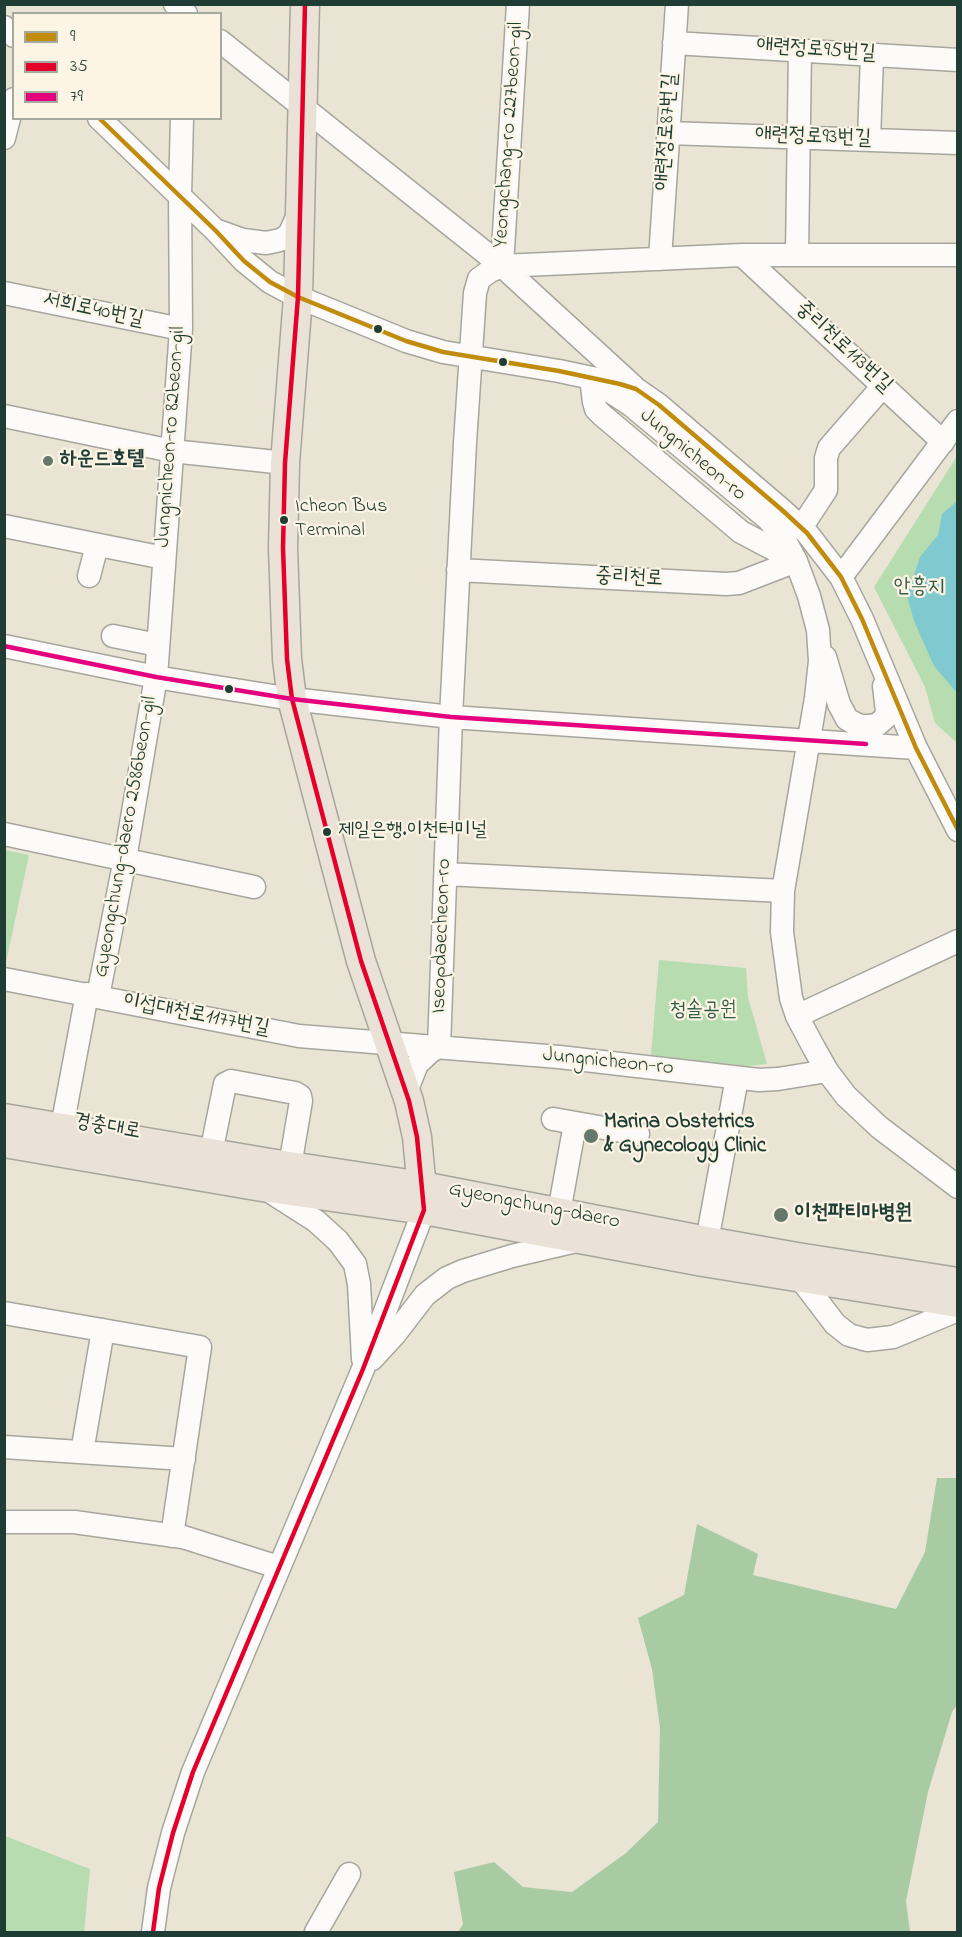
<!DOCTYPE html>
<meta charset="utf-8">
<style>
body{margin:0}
#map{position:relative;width:962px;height:1937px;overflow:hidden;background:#eae4d5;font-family:"Indie Flower",sans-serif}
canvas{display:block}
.frame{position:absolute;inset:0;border:6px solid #1f3d34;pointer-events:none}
.legend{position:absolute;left:12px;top:12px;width:210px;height:108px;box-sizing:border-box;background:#fcf5e5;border:2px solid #a4ab9e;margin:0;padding:8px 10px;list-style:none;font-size:18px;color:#1f3d34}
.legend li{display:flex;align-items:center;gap:12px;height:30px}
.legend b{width:30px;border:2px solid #a4ab9e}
</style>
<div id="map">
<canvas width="962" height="1937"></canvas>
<div class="frame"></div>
<ul class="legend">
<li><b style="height:8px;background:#c18c0d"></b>9</li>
<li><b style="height:8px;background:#e4002b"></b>35</li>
<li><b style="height:8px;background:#e5007d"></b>79</li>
</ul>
</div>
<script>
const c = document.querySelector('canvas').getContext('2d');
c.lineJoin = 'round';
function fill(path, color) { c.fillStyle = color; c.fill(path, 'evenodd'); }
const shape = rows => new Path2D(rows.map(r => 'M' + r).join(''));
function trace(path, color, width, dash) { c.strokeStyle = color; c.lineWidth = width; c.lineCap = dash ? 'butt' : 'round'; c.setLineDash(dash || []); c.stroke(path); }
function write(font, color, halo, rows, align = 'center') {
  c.font = font + ' "Indie Flower","Poor Story",sans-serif'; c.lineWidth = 4.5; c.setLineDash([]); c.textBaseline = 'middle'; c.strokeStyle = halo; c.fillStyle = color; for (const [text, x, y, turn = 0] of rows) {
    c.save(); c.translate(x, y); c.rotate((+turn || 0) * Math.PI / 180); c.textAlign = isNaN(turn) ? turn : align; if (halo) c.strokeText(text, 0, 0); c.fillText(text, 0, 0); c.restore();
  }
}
fill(shape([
 [957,456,957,743,935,723,925,687,874,587],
 [5,850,29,855,5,967,4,850],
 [659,960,746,968,748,997,767,1064,746,1066,651,1055],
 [5,1836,90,1869,84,1932,5,1932]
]), '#b7dcb0');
fill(shape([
 [937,1478,957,1478,957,1705,952,1712,928,1792,906,1901,910,1932,458,1932,463,1924,454,1872,494,1862,523,1887,572,1892,626,1853,658,1822,660,1728,652,1669,638,1618,684,1595,697,1524,758,1554,753,1575,896,1609,925,1552]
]), '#a8cba4');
fill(shape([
 [957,501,957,693,934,666,914,621,907,596,920,557,938,535,942,514]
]), '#80cacf');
const minor = shape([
 [175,4,186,14],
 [4,27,14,36],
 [220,41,502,266,633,386],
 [674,43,958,60],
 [99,118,216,231,244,261,270,282,298,297,406,341,443,352,559,371,620,384,636,389,659,405,782,510,807,533,841,577,862,619,916,748,958,830],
 [668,133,958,143],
 [4,138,14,99],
 [869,140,872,55],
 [218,231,243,240,266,243,276,241,283,239,290,233,299,213],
 [797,254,800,50],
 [742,255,943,442],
 [660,259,677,4],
 [502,266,518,4],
 [4,293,181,329],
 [591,378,594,402,596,409,602,415,741,532,796,561],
 [602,386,631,405,768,519,783,537,796,561,809,596,818,630,820,661,816,698,783,891,782,932,791,998,797,1016,814,1048,827,1071,846,1096,879,1127,958,1187],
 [4,416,172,451,285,463],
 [4,526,164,558],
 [801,528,826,490,826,458,829,448,883,386],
 [458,570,726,584,739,583,796,561],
 [89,576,97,545],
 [841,577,958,421],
 [113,636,158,645],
 [4,646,156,677,210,686,292,699,451,717,916,748],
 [825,657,839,704,847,719,854,723,861,726,869,726,877,725,885,718,887,711,884,686],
 [4,834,254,887],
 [446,874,783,891],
 [4,979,299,1036,559,1057,759,1080,778,1079,827,1071],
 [98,996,125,859,156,677,181,329,180,196,182,118],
 [797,1016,958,941],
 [439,1047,451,717,465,443,475,293,479,279,490,271,502,266,742,255,958,255],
 [406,1092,417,1064,431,1051,439,1047],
 [553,1119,638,1134],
 [62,1127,87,994],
 [211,1153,225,1084,231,1081,295,1093,300,1096,301,1101,290,1166],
 [266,1189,316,1221,338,1241,355,1264,359,1284,363,1359],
 [559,1212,575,1124],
 [707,1241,737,1078],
 [800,1278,835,1324,849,1335,867,1340,893,1337,958,1310],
 [4,1313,200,1347,172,1536],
 [372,1359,395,1334,425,1295,447,1278,463,1271,512,1256,576,1241],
 [4,1447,184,1459],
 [82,1452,103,1330],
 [4,1522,74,1522,183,1537,278,1567],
 [153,1932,159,1888,173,1833,193,1772,363,1369,424,1210],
 [316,1932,349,1874]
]);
const major = shape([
 [305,4,298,297,285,463,283,548,287,659,292,699,361,961,409,1101,417,1137,424,1210],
 [4,1118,270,1163,422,1186,707,1241,797,1257,958,1282],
 [4,1143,262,1187,424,1210,703,1262,958,1303]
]);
trace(minor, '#a6a69d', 25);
trace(major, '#a6a69d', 31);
trace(minor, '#fcfbf9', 22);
trace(major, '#ebe2d7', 28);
trace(shape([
 [99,118,216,231,244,261,270,282,298,297,406,341,443,352,559,371,620,384,636,389,659,405,782,510,807,533,841,577,862,619,916,748,958,830]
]), '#c18c0d', 4.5);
trace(shape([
 [153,1932,159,1888,173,1833,193,1772,363,1369,424,1210,417,1137,409,1101,361,961,292,699,287,659,283,548,285,463,298,297,305,4]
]), '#e4002b', 4.5);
trace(shape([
 [4,646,156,677,292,699,451,717,866,744]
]), '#e5007d', 4.5);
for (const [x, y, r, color] of [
 [378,329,5,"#1f3d34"],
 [503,362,5,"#1f3d34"],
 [48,461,6,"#66776c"],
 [284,520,5,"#1f3d34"],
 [229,689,5,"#1f3d34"],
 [327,832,5,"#1f3d34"],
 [591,1136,8,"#66776c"],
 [781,1215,8,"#66776c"]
]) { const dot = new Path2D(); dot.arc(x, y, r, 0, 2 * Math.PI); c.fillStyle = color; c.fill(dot); trace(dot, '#fcf5e5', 2); }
write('20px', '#1f3d34', '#fcf5e5', [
 ["Icheon Bus",295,508],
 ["Terminal",295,532],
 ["제일은행.이천터미널",338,832]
], 'left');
write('21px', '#1f3d34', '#fcf5e5', [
 ["애련정로95번길",816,51,4],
 ["애련정로87번길",668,132,-86],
 ["Yeongchang-ro 227beon-gil",510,135,-86],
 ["애련정로93번길",813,138,2],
 ["서희로40번길",93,311,12],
 ["중리천로113번길",843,348,43],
 ["Jungnicheon-ro 82beon-gil",172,437,-86],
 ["Jungnicheon-ro",692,456,40],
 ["중리천로",629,579,3],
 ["Gyeongchung-daero 2586beon-gil",127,837,-80],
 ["Iseopdaecheon-ro",443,936,-88],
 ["이섭대천로1177번길",196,1016,11],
 ["Jungnicheon-ro",608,1063,6],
 ["경충대로",107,1128,10],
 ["Gyeongchung-daero",534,1207,11]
]);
write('bold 21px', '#1f3d34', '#fcf5e5', [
 ["하운드호텔",60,461],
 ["Marina Obstetrics",604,1124],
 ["& Gynecology Clinic",604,1148],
 ["이천파티마병원",794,1215]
], 'left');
write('21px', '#355c47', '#fcf5e5', [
 ["안흥지",919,589],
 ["청솔공원",703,1012]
]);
</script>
